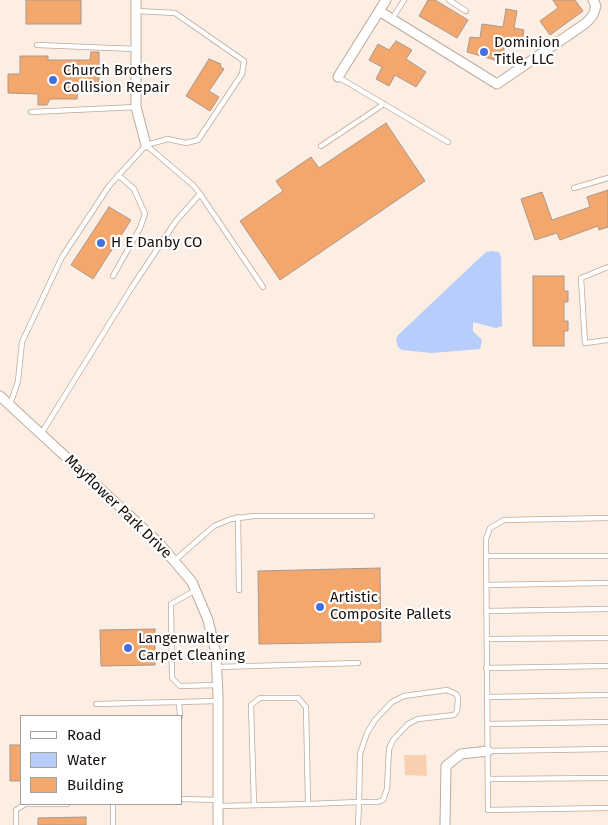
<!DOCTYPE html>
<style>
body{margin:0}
#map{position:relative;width:608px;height:825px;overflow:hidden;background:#fdeee3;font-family:"Fira Sans",sans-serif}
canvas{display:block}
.legend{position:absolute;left:20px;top:715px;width:162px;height:90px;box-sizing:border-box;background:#fff;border:1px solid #a3a09e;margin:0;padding:6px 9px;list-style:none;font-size:15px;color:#18110d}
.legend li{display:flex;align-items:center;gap:10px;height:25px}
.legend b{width:25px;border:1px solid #a3a09e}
</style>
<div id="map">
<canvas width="608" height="825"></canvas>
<ul class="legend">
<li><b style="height:6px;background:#fff"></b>Road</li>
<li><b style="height:14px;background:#b7cdfc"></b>Water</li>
<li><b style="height:14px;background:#f3a76d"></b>Building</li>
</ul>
</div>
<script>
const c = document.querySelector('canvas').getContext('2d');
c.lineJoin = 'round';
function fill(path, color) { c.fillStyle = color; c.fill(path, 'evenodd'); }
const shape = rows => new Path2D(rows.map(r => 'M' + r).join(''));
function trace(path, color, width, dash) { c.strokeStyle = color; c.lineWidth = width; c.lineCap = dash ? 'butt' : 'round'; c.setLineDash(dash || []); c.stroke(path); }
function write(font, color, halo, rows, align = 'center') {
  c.font = font + ' "Fira Sans",sans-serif'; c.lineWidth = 4.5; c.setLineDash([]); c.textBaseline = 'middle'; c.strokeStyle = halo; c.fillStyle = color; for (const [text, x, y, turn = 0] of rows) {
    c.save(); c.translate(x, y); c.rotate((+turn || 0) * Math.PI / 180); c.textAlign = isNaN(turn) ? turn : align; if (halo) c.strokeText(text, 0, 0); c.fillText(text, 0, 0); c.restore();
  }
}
fill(shape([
 [404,755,426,755,427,776,405,775]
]), '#facfb0');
fill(shape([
 [492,251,499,252,501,257,502,326,496,328,473,322,473,331,482,340,480,349,432,353,402,350,398,347,396,340,398,335,486,252]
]), '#b7cdfc');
const building = shape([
 [26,0,81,0,81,24,26,24,26,0],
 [428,0,435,0,468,20,457,38,419,16,428,0],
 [553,0,575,0,583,11,550,35,540,21,558,8,553,0],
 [506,9,517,11,514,28,524,30,522,43,505,42,502,62,467,52,470,37,480,38,482,24,503,27,506,9],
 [396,41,412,50,406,59,426,72,416,87,395,75,389,86,376,79,382,67,369,60,378,44,389,50,396,41],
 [91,52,99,52,99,86,92,86,92,90,78,89,77,99,50,99,47,105,38,105,38,94,8,93,8,74,20,74,20,56,48,56,48,60,90,60,91,52],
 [209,59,221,64,220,66,224,69,209,91,219,97,210,111,186,96,209,59],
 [386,123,425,181,280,280,240,221,283,191,276,181,311,157,319,168,386,123],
 [608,190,608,227,599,230,598,226,560,240,557,233,535,240,521,199,542,192,552,220,590,207,587,197,608,190],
 [109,207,131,220,93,279,71,265,109,207],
 [533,276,564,276,564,291,568,291,568,302,564,302,564,321,568,321,568,331,564,331,564,346,533,346,533,276],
 [380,568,381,642,259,644,258,571,380,568],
 [155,629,155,665,101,666,100,630,155,629],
 [10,745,21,745,21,781,10,781,10,745],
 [86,817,86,825,38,825,38,818,86,817]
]);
fill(building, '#f3a76d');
trace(building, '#aa988c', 1);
const lane = shape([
 [449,0,466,11],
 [392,19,404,0],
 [37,45,136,49],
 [338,77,448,142],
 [31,112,136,107],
 [321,146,384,104],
 [574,188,608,178],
 [200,194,263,287],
 [608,267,581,278,585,343,608,340],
 [113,276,140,228,145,214,134,189,118,175],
 [10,405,18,381,22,342,62,257,109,186,146,145,168,139,186,143,198,140,242,74,244,61,175,13,136,11],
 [41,434,132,287,176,221,200,194,194,186,146,145],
 [238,517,239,590],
 [608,518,504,520,490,528,486,539,488,810,608,808],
 [486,556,608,556],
 [174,561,214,526,231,519,254,516,372,516],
 [486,585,608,583],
 [196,590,171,604,172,678,180,686,218,685],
 [486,611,608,609],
 [487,639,608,638],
 [217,667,358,663],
 [486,668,608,666],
 [487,697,608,695],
 [179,702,180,716],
 [96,704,218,701],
 [487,724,608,722],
 [488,751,608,749],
 [488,779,608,778],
 [181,799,218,800],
 [113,804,113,825],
 [254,805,251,705,260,698,298,698,306,707,308,804],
 [219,806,308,804,359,802,378,802,383,800,387,789,389,749,393,740,408,724,418,719,454,715,457,711,458,698,456,694,447,690,404,696,392,702,375,720,367,733,360,754,359,802,358,825],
 [16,825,16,810,25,804,67,804]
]);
const street = shape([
 [136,0,136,107,146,145],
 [379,11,497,84,586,23,593,15,596,6,593,0],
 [338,77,386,0],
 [0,396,158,542,192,582,208,620,216,653,218,695,218,825],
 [445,825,446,766,461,754,488,751]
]);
trace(lane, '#bcaa9d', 6);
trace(street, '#bcaa9d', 11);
trace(lane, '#fff', 4.5);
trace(street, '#fff', 9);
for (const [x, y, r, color] of [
 [484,52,5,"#436fe1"],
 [53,80,5,"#436fe1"],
 [101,243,5,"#436fe1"],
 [320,607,5,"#436fe1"],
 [128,648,5,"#436fe1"]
]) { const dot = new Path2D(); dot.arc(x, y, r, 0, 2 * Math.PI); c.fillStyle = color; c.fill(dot); trace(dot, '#fff', 2); }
write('15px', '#18110d', '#fff', [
 ["Dominion",494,43],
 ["Title, LLC",494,60],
 ["Church Brothers",63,71],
 ["Collision Repair",63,88],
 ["H E Danby CO",111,243],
 ["Artistic",330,598],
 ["Composite Pallets",330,615],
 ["Langenwalter",138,639],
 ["Carpet Cleaning",138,656]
], 'left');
write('15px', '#18110d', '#fff', [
 ["Mayflower Park Drive",118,507,44]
]);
</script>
